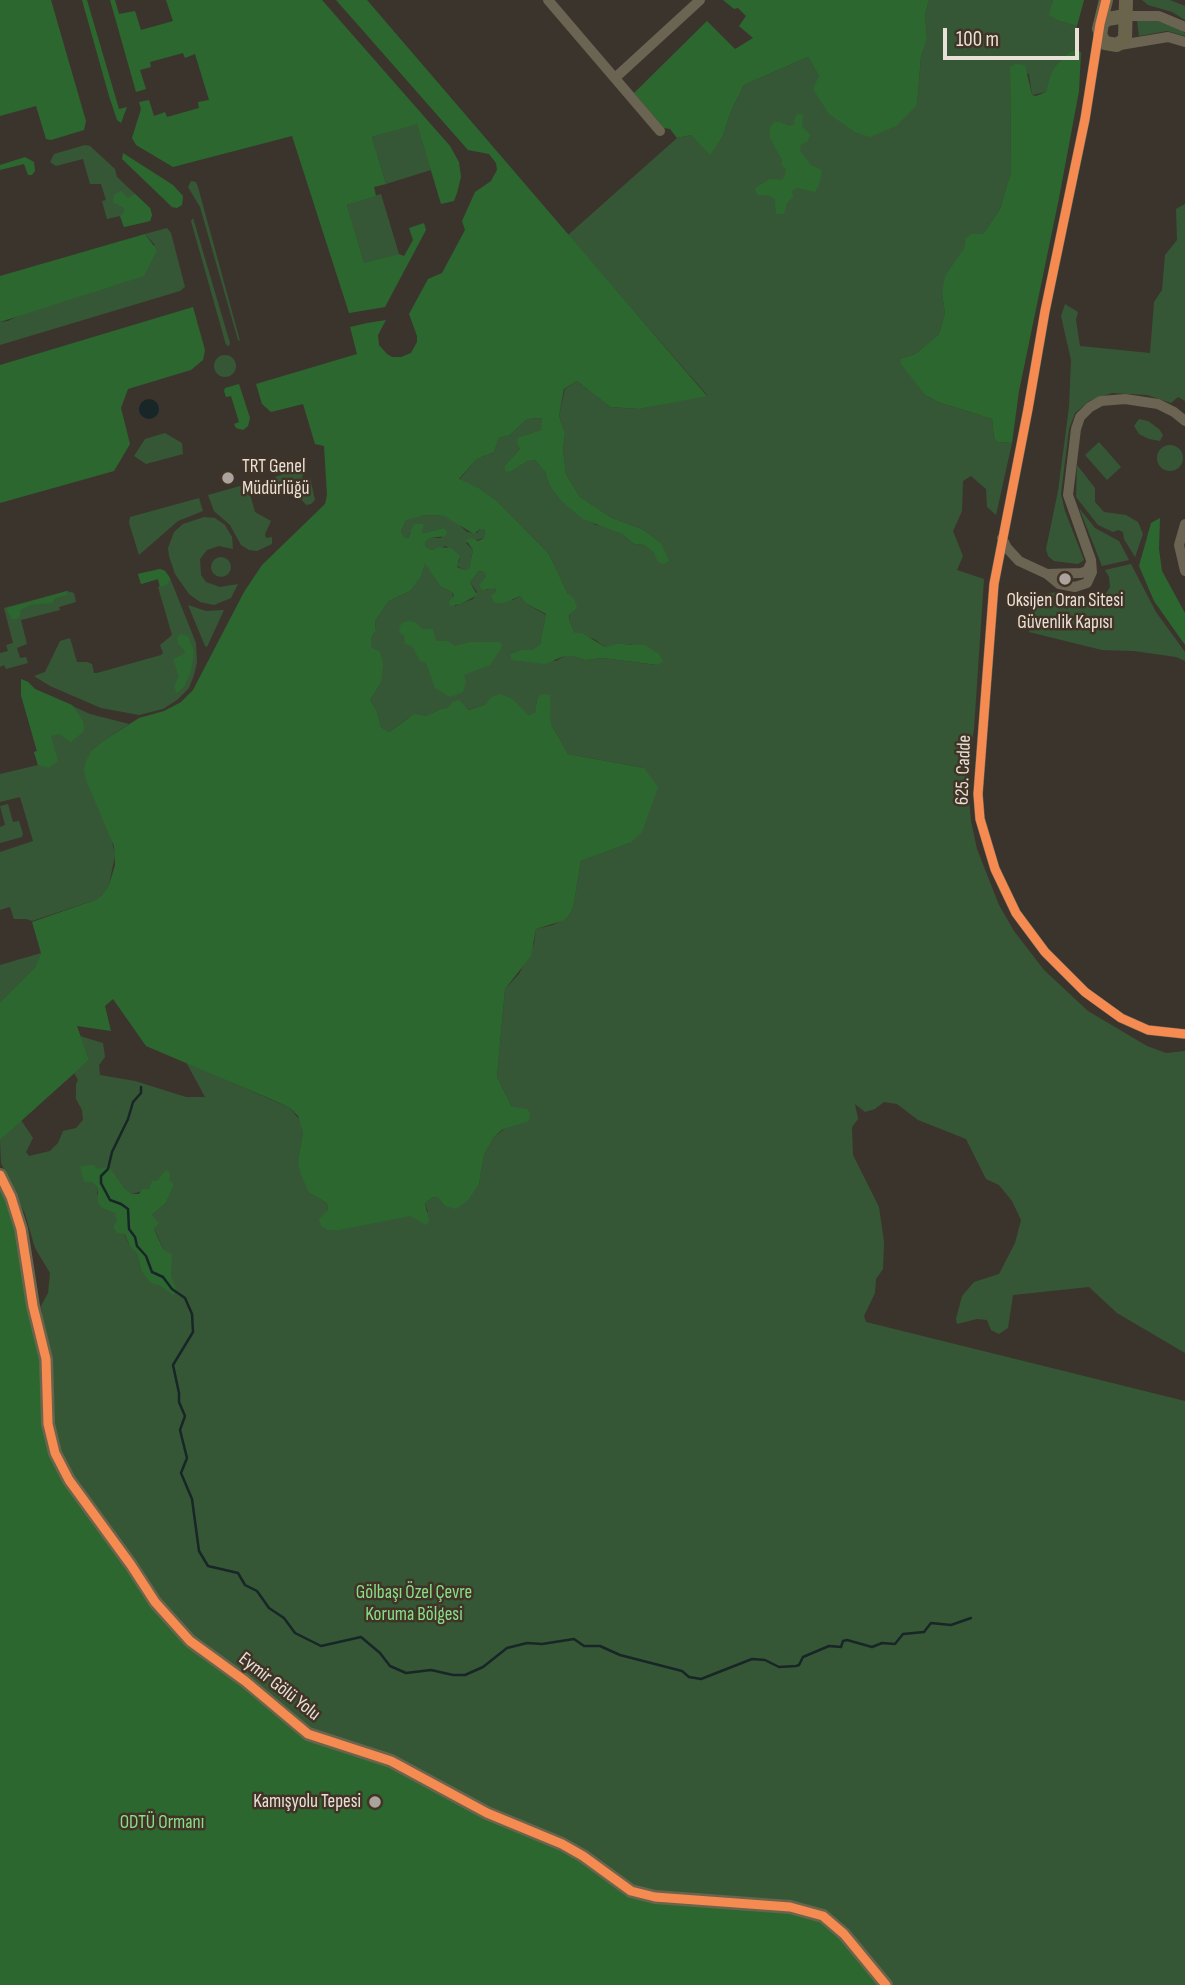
<!DOCTYPE html>
<meta charset="utf-8">
<style>
body{margin:0}
#map{position:relative;width:1185px;height:1985px;overflow:hidden;background:#3b342d;font-family:"Sofia Sans Condensed",sans-serif}
canvas{display:block}
.scale{position:absolute;left:943px;top:28px;width:136px;height:32px;box-sizing:border-box;border:4px solid #e9e0d8;border-top:0;padding-left:9px;font-size:21px;line-height:24px;white-space:nowrap;color:#e9e0d8;-webkit-text-stroke:5px #413427;paint-order:stroke}
</style>
<div id="map">
<canvas width="1185" height="1985"></canvas>
<div class="scale">100 m</div>
</div>
<script>
const c = document.querySelector('canvas').getContext('2d');
c.lineJoin = 'round';
function fill(path, color) { c.fillStyle = color; c.fill(path, 'evenodd'); }
const shape = rows => new Path2D(rows.map(r => 'M' + r).join(''));
function trace(path, color, width, dash) { c.strokeStyle = color; c.lineWidth = width; c.lineCap = dash ? 'butt' : 'round'; c.setLineDash(dash || []); c.stroke(path); }
function write(font, color, halo, rows, align = 'center') {
  c.font = font + ' "Sofia Sans Condensed",sans-serif'; c.lineWidth = 5; c.setLineDash([]); c.textBaseline = 'middle'; c.strokeStyle = halo; c.fillStyle = color; for (const [text, x, y, turn = 0] of rows) {
    c.save(); c.translate(x, y); c.rotate((+turn || 0) * Math.PI / 180); c.textAlign = isNaN(turn) ? turn : align; if (halo) c.strokeText(text, 0, 0); c.fillText(text, 0, 0); c.restore();
  }
}
fill(shape([
 [929,0,1053,0,1050,15,1059,21,1077,26,1077,49,1069,52,1057,64,1046,92,1032,95,1029,74,1010,67,1011,172,1000,209,983,234,972,234,965,238,964,249,942,294,945,313,939,334,915,354,900,359,925,395,938,402,992,419,994,438,997,442,1012,443,996,515,987,507,986,489,971,476,963,481,962,511,953,531,963,556,957,570,984,579,974,729,967,777,971,821,977,849,999,905,1014,931,1044,970,1088,1011,1147,1046,1166,1053,1185,1051,1185,1353,1117,1313,1089,1287,1013,1295,1008,1328,999,1334,991,1330,987,1320,977,1319,957,1324,956,1319,962,1296,974,1282,999,1274,1015,1243,1021,1220,1012,1201,999,1185,986,1179,966,1139,918,1120,897,1104,884,1102,875,1109,865,1112,855,1104,858,1119,852,1127,853,1155,879,1207,884,1242,883,1269,876,1279,875,1293,864,1316,866,1322,1185,1401,1185,1985,0,1985,36,1315,42,1313,41,1306,48,1293,50,1273,35,1248,25,1214,1,1163,0,1140,21,1120,33,1138,26,1152,29,1156,50,1151,58,1143,63,1131,76,1128,83,1120,82,1110,76,1099,76,1084,78,1080,74,1073,89,1060,80,1036,103,1043,105,1057,99,1065,100,1075,135,1081,186,1097,205,1097,186,1062,290,1108,302,1123,303,1132,298,1160,309,1193,327,1203,328,1210,325,1215,428,1212,425,1203,433,1197,438,1198,445,1206,479,1184,484,1155,494,1137,503,1130,512,1107,497,1077,505,989,519,974,534,944,536,929,553,925,568,917,573,908,581,861,630,843,644,768,568,754,551,724,549,695,537,699,535,714,527,715,514,700,486,704,467,710,464,708,441,709,425,716,408,718,389,732,381,727,377,711,370,700,381,683,371,647,371,638,376,631,375,621,389,601,410,591,425,562,440,586,452,592,455,606,473,599,477,592,470,582,479,571,484,572,486,577,486,590,494,587,496,588,495,593,513,600,520,596,525,603,546,615,540,644,532,650,521,650,556,661,564,656,572,656,586,660,603,658,656,665,662,662,658,654,631,644,605,647,594,639,575,633,570,623,568,594,549,554,497,501,479,488,459,480,477,459,494,452,499,438,510,435,527,419,543,418,541,430,519,437,520,449,505,465,510,472,528,461,535,460,545,472,549,485,560,500,596,525,606,526,622,534,634,544,644,545,654,553,661,543,642,529,612,518,580,497,566,474,563,449,565,434,559,416,565,389,577,381,610,407,639,409,707,395,568,235,677,138,691,135,710,154,723,136,731,111,744,85,808,57,819,76,917,105,921,57,927,39,925,15],
 [83,1166,97,1169,132,1194,149,1189,157,1181,174,1185,166,1203,152,1215,154,1228,164,1250,171,1276,141,1270,137,1252,130,1247,115,1212,97,1194,98,1188,91,1182],
 [1142,0,1170,0,1185,6,1185,20,1172,12,1148,5],
 [1137,21,1159,21,1176,26,1185,33,1185,36,1167,31,1139,36],
 [417,123,431,170,386,184,372,137],
 [85,145,90,146,115,169,117,177,150,208,152,215,150,221,124,227,120,216,107,219,102,201,106,200,101,184,90,184,83,159,56,166,50,162,54,154],
 [191,181,196,182,198,187,240,341,238,340,200,207,188,187],
 [381,194,399,254,364,264,347,205],
 [1185,204,1185,401,1178,397,1171,403,1147,395,1112,393,1089,401,1075,413,1069,429,1061,494,1065,511,1084,560,1078,564,1054,561,1048,556,1046,549,1058,491,1069,407,1071,360,1061,316,1065,304,1078,312,1076,320,1080,346,1150,353,1154,302,1162,290,1165,255,1177,240,1176,209],
 [193,218,230,343,229,346,226,345,191,221],
 [167,228,171,233,185,287,180,291,0,345,0,322,8,321,155,245,145,234],
 '214 366a11 11 0 1 1 22 0a11 11 0 1 1-22 0Z',
 [1139,419,1148,421,1159,429,1163,435,1160,441,1149,439,1139,434,1134,426],
 [165,433,182,443,183,454,146,464,134,456,145,439],
 [1099,442,1121,467,1107,480,1085,455],
 '1157 458a13 13 0 1 1 26 0a13 13 0 1 1-26 0Z',
 [1077,465,1095,488,1095,502,1104,512,1126,515,1138,522,1143,534,1135,557,1124,539,1123,532,1118,530,1113,532,1098,525,1076,497],
 [300,468,303,474,301,485,286,496,279,492,275,477],
 [310,478,315,500,311,504,306,505,301,499],
 [247,484,255,512,271,521,265,534,266,538,272,537,272,544,257,551,249,550,241,545,230,525,214,511,208,495],
 [199,498,203,511,178,521,139,555,129,523,130,517],
 [1079,508,1095,528,1119,541,1129,560,1102,566],
 [425,515,444,516,454,520,467,532,477,533,480,529,485,529,484,538,466,543,473,550,469,568,465,570,457,566,460,559,446,546,432,550,425,546,426,541,430,538,441,538,443,528,424,533,422,531,410,532,408,538,404,537,401,531,406,519],
 [204,517,215,518,225,525,232,537,233,549,219,546,207,550,200,559,201,575,206,582,220,587,238,584,231,598,214,605,200,602,189,594,175,574,169,556,168,548,174,532,183,524],
 '211 567a10 10 0 1 1 20 0a10 10 0 1 1-20 0Z',
 [1131,564,1156,612,1185,652,1185,661,1176,657,1134,651,1102,650,1029,632,1034,603,1041,595,1056,592,1082,600,1094,601,1105,595,1110,587,1109,577,1105,570],
 [160,569,165,571,170,578,196,643,197,662,194,675,189,688,177,700,163,709,139,715,101,708,50,686,34,676,45,672,60,641,70,638,77,662,87,662,92,664,94,673,97,673,161,655,163,653,160,645,172,635,158,587,160,586,158,579,141,584,138,574],
 [67,591,74,593,76,602,59,607,60,610,21,620,27,644,17,648,20,658,26,657,28,663,6,669,4,665,0,667,0,653,8,651,6,645,13,643,4,608],
 [188,605,206,611,224,610,207,647,205,646],
 [21,679,28,682,35,689,90,714,129,724,103,741,92,750,115,855,109,885,102,895,95,900,32,921,26,919,14,919,10,907,0,910,0,852,33,841,20,797,0,802,0,774,38,765,34,752,37,751,21,695],
 [8,804,13,822,19,821,23,834,22,837,0,843,0,827,5,825,0,806],
 [41,953,35,967,0,1002,0,965]
]), '#365735');
fill(shape([
 [0,0,51,0,86,121,84,130,51,140,46,139,36,106,0,116],
 [82,0,87,0,119,109,127,107,121,123,117,120,109,96],
 [110,0,115,0,119,14,135,11,141,30,173,21,166,0,322,0,450,146,459,162,461,177,457,193,454,201,441,204,417,124,372,137,386,184,374,187,376,196,347,205,364,263,399,254,404,256,413,240,409,228,424,223,426,230,385,307,349,313,292,136,173,167,136,145,132,138,141,109,139,102,149,100,154,116,165,112,167,117,199,108,198,102,209,100,195,54,185,58,183,53,150,62,151,67,140,70,146,89,136,92],
 [336,0,367,0,707,396,639,409,610,407,577,381,564,389,559,416,565,434,563,449,566,474,580,497,612,518,642,529,661,543,669,561,664,564,658,562,654,553,644,545,634,544,622,534,583,519,560,500,549,485,545,472,535,460,528,461,510,472,505,471,505,465,520,449,517,442,519,437,541,430,542,418,527,419,510,435,499,438,494,452,477,459,459,479,479,488,497,501,549,554,568,594,574,599,577,608,569,615,570,623,575,633,582,633,605,647,619,644,645,645,659,654,663,662,657,665,603,658,586,660,572,656,564,656,545,664,512,660,510,655,521,650,532,650,540,644,546,614,525,603,520,596,504,603,495,603,491,596,495,593,496,588,482,590,479,585,486,577,484,572,479,571,470,582,477,595,461,604,450,606,449,602,454,596,452,592,440,586,425,563,421,576,410,591,389,601,375,621,376,631,371,638,371,647,380,652,383,665,381,683,370,700,377,711,381,727,389,732,414,714,425,716,441,709,448,708,453,702,459,700,468,710,486,704,491,697,501,694,514,700,528,715,535,713,537,699,542,694,550,695,551,724,568,754,644,768,658,787,642,832,630,843,581,861,573,908,568,917,562,921,536,929,531,956,505,989,497,1077,512,1107,527,1109,530,1113,529,1121,503,1129,494,1137,484,1155,479,1184,468,1200,456,1209,445,1206,438,1198,433,1197,425,1203,429,1222,426,1225,410,1216,339,1230,328,1230,321,1226,319,1219,328,1210,327,1203,309,1193,300,1172,298,1160,303,1132,298,1116,290,1108,273,1100,146,1046,113,999,105,1006,111,1031,77,1026,89,1060,0,1140,0,1002,35,967,41,953,32,922,95,900,102,895,109,885,115,865,114,846,86,780,84,770,86,761,92,750,103,741,139,718,164,711,181,702,193,690,244,592,262,565,325,504,327,495,324,446,315,444,303,404,271,412,262,404,256,384,357,354,350,327,367,323,386,320,378,335,379,345,387,354,392,357,401,357,411,353,417,342,417,336,409,314,428,279,442,273,465,230,462,221,475,192,491,181,497,170,496,163,489,154,468,150],
 [425,515,444,516,474,534,480,529,485,529,484,538,478,541,471,538,466,540,473,550,469,568,465,570,457,567,460,556,451,548,439,547,432,550,425,546,426,541,430,538,446,536,447,531,443,528,424,533,422,531,424,524,414,524,408,538,404,537,401,531,406,520],
 [723,0,929,0,925,15,927,39,921,57,917,105,896,126,870,137,855,132,829,114,813,89,819,76,808,57,744,85,731,111,723,136,710,155,691,135,677,138,670,129,664,128,634,93,707,21,735,49,753,38,739,26,746,16,738,8,734,9],
 [1053,0,1084,0,1077,26,1059,21,1049,15],
 [1077,49,1081,53,1079,91,1059,198,1019,391,1012,443,997,442,994,438,992,419,938,402,925,395,901,364,900,359,915,354,939,334,945,313,942,294,945,276,964,249,965,238,971,234,983,234,1000,209,1011,172,1010,67,1016,64,1025,65,1032,95,1036,96,1046,92,1051,74,1057,64,1069,52],
 [797,114,803,115,802,126,810,135,807,142,801,144,800,151,811,165,822,170,819,185,815,192,797,188,792,191,793,197,787,203,784,214,776,214,775,199,767,195,757,195,755,188,770,179,782,180,785,175,786,169,782,166,782,160,770,138,770,127,774,122,780,122,789,126,795,124,794,121],
 [123,153,173,185,183,196,182,205,177,208,172,207,122,159],
 [25,157,34,162,35,171,32,175,28,175,24,164,0,170,0,165],
 [121,191,128,198,135,194,150,208,152,215,150,221,124,227,120,216,123,214,124,208,114,203,113,200,115,194],
 [145,234,157,250,144,276,0,322,0,276],
 [193,307,205,350,203,360,191,370,128,389,121,408,130,444,114,471,0,503,0,365],
 [239,384,250,418,248,426,243,430,236,428,234,424,239,422,231,396,226,397,224,391,225,388],
 [1160,518,1159,549,1162,571,1185,613,1185,645,1154,601,1139,566,1151,523],
 [160,569,165,571,170,578,168,584,160,587,158,579,141,584,138,574],
 [67,591,67,595,55,598,52,603,30,605,20,610,20,616,17,619,12,619,8,612,7,608],
 [408,621,415,622,422,629,433,629,436,641,447,641,455,646,470,642,499,642,502,644,501,649,490,665,464,675,466,682,463,692,450,697,435,688,426,663,420,661,412,646,405,644,404,635,400,633,399,628,402,623],
 [181,634,188,636,194,652,191,671,184,687,177,693,174,687,179,676,173,659,184,654,185,651,178,643,177,637],
 [21,679,28,682,35,689,72,705,83,721,84,731,71,742,59,734,51,736,58,761,49,768,38,765,34,752,37,751,21,695],
 [94,1165,97,1169,109,1167,124,1188,132,1194,139,1194,142,1189,149,1189,152,1181,157,1181,166,1170,170,1173,169,1180,174,1185,166,1203,152,1215,159,1223,154,1228,157,1236,164,1250,172,1254,171,1277,177,1291,173,1295,161,1286,151,1283,141,1270,137,1253,130,1247,125,1234,117,1233,113,1227,117,1221,115,1213,101,1207,98,1202,98,1188,91,1182,84,1182,80,1166],
 [0,1175,18,1218,52,1443,155,1602,287,1719,537,1833,631,1891,816,1913,886,1985,0,1985]
]), '#2d6730');
fill(shape([
 '139 409a10 10 0 1 1 20 0a10 10 0 1 1-20 0Z'
]), '#182628');
trace(shape([
 [141,1087,141,1093,133,1102,128,1119,112,1152,108,1169,101,1176,101,1183,110,1200,121,1204,128,1209,129,1229,135,1237,137,1246,146,1256,152,1272,163,1277,172,1289,185,1298,192,1314,193,1332,173,1365,179,1393,179,1402,185,1416,180,1430,187,1458,181,1473,192,1499,199,1551,208,1566,238,1573,245,1585,257,1591,269,1608,284,1618,295,1633,321,1646,361,1637,380,1653,390,1666,406,1673,431,1670,453,1675,465,1675,483,1667,507,1648,527,1643,542,1644,574,1639,584,1646,600,1646,620,1655,682,1671,689,1677,701,1679,752,1659,765,1660,779,1667,796,1666,799,1665,803,1657,829,1646,841,1647,843,1641,847,1640,872,1647,882,1643,895,1644,903,1634,924,1632,931,1623,951,1625,971,1618]
]), '#182628', 2.5);
trace(shape([
 [548,0,660,131],
 [1125,16,1159,16,1185,27],
 [1099,31,1085,119,1045,311,1028,409,994,584,978,794,980,819,995,869,1016,913,1045,952,1085,992,1121,1018,1148,1030,1185,1034],
 [1120,45,1168,37,1185,42],
 [615,78,700,0],
 [1185,524,1179,545,1185,571],
 [1002,538,1007,548,1019,561,1047,574,1059,584,1075,587,1087,583,1092,572,1091,560,1068,495,1076,429,1080,417,1090,407,1101,401,1125,399,1158,404,1174,412,1185,421],
 [1047,574,1081,573,1087,571,1091,563]
]), '#6b6452', 10);
trace(shape([
 [1125,16,1108,19,1102,23,1100,35,1105,43,1117,45,1125,39,1126,0],
 [1099,29,1106,0],
 [0,1175,11,1197,21,1229,33,1306,46,1359,48,1424,55,1453,69,1480,131,1565,155,1602,190,1641,245,1681,308,1734,391,1761,487,1813,562,1844,583,1856,631,1891,655,1897,790,1907,823,1916,844,1934,886,1985]
]), '#6b644c', 14);
trace(shape([
 [1106,0,1100,24,1085,119,1045,311,1028,409,994,584,978,794,980,819,995,869,1016,913,1045,952,1085,992,1121,1018,1148,1030,1185,1034],
 [0,1175,11,1197,21,1229,33,1306,46,1359,48,1424,55,1453,69,1480,131,1565,155,1602,190,1641,245,1681,308,1734,391,1761,487,1813,562,1844,583,1856,631,1891,655,1897,790,1907,823,1916,844,1934,886,1985]
]), '#f68b52', 9);
for (const [x, y, r, color] of [
 [228,478,7,"#aca49c"],
 [1065,579,7,"#aca49c"],
 [375,1802,7,"#aca49c"]
]) { const dot = new Path2D(); dot.arc(x, y, r, 0, 2 * Math.PI); c.fillStyle = color; c.fill(dot); trace(dot, '#413427', 2.5); }
write('19px', '#e9e0d8', '#413427', [
 ["TRT Genel",242,467],
 ["Müdürlüğü",242,489],
 ["Oksijen Oran Sitesi",1065,601,"center"],
 ["Güvenlik Kapısı",1065,623,"center"],
 ["Kamışyolu Tepesi",361,1802,"right"]
], 'left');
write('19px', '#e9e0d8', '#413427', [
 ["625. Cadde",964,770,-88],
 ["Eymir Gölü Yolu",279,1687,38]
]);
write('19px', '#87e089', '#413427', [
 ["Gölbaşı Özel Çevre",414,1593],
 ["Koruma Bölgesi",414,1615],
 ["ODTÜ Ormanı",162,1823]
]);
</script>
